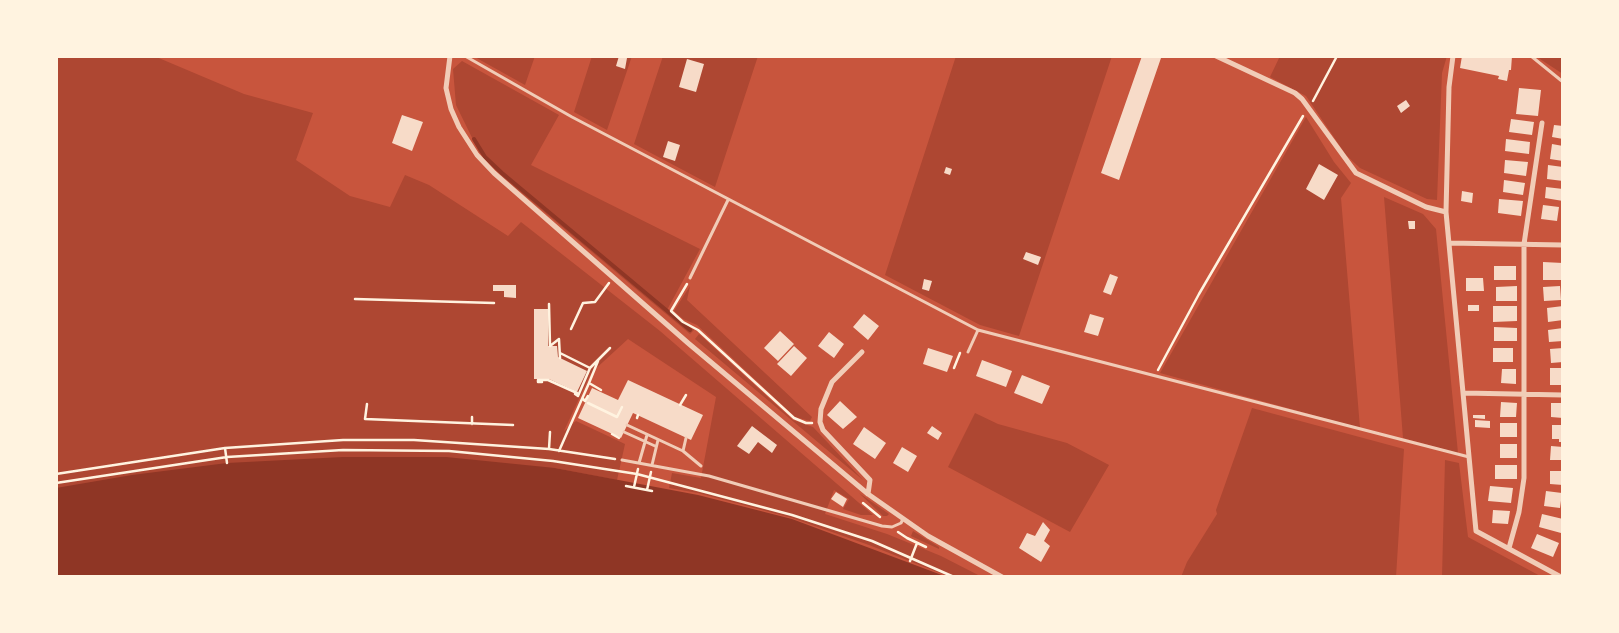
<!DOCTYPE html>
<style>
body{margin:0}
#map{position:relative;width:1619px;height:633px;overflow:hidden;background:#c8553d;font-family:"Noto Sans",sans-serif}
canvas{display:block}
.frame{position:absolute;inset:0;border:58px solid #fff3e0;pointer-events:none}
</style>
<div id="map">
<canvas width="1619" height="633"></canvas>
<div class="frame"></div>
</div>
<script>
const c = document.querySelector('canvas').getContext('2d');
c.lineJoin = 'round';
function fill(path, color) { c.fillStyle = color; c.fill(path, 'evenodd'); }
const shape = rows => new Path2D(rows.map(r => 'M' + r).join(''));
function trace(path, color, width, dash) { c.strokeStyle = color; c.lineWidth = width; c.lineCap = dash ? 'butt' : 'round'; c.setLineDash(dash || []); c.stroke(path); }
fill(shape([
 [56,56,154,56,244,94,313,113,296,160,350,196,390,207,405,175,429,185,508,236,521,222,660,331,873,515,861,515,843,509,849,499,834,490,825,514,887,534,941,556,982,577,950,577,869,545,792,518,698,493,669,488,672,473,701,478,716,397,628,339,591,373,564,431,576,421,625,444,617,480,555,468,56,495],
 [473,56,535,56,525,85],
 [592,56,632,56,607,130,574,112],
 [663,56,758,56,715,187,634,144],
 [956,56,1112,56,1019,336,980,325,885,275],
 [1280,56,1447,56,1442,73,1437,200,1427,199,1360,168,1346,155,1306,96,1270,77],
 [1537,56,1563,56,1563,74,1540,59],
 [462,61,559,115,531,165,700,249,667,310,694,330,690,334,500,175,479,152,456,105,453,69],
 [1306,117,1334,162,1351,183,1341,198,1360,428,1160,373],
 [1384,197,1423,214,1436,229,1458,453,1403,438],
 [690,286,687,300,812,417,810,421,795,417,697,325,683,319,674,311],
 [699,334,793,420,813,427,863,480,695,339],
 [1252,408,1404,449,1396,577,1181,577,1187,562,1217,514,1216,510],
 [975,413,998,424,1067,443,1109,465,1070,532,948,467],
 [1445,460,1459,463,1468,537,1542,577,1442,577],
 [859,493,889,514,887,516,883,516],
 [913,531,939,547,939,549,911,536]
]), '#ae4732');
fill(shape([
 [343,457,446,457,555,468,698,495,792,519,947,577,56,577,56,488,132,475,227,463]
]), '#8f3625');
trace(shape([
 [474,139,485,157,502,173,690,330]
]), '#8f3625', 4);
fill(shape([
 [619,56,627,58,625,69,616,66],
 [1142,56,1161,58,1119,180,1101,173],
 [1462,56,1512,56,1511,70,1509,70,1507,81,1498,79,1499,76,1460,68],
 [687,59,704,64,696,92,679,87],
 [1519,88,1541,90,1538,116,1516,114],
 [1406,100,1410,106,1401,113,1397,106],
 [402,115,423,122,412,151,392,143],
 [1511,119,1534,122,1532,135,1509,132],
 [1554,125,1563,126,1563,139,1552,137],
 [1506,139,1530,142,1529,154,1505,151],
 [668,141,680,145,675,161,663,157],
 [1552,144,1563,146,1563,161,1550,159],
 [1505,160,1528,162,1526,176,1504,173],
 [1319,164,1338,175,1324,200,1306,189],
 [1548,165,1563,167,1563,181,1547,179],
 [946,167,952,169,950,175,944,173],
 [1504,180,1525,183,1523,195,1503,192],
 [1546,187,1563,189,1563,201,1545,198],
 [1462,191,1473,193,1472,203,1461,201],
 [1499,199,1523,201,1521,216,1498,213],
 [1543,205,1559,207,1557,221,1541,219],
 [1408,221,1415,221,1415,229,1409,229],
 [1026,252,1041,257,1038,265,1023,259],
 [1543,262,1563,263,1563,280,1543,280],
 [1494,266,1516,266,1516,280,1494,280],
 [1110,274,1118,277,1111,295,1103,292],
 [1466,278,1483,278,1484,291,1466,291],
 [924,279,932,281,929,291,922,289],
 [493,285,516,285,516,298,504,297,504,291,493,291],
 [1517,286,1517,301,1496,301,1496,287],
 [1560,286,1561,300,1544,301,1543,287],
 [1468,305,1479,305,1479,311,1468,311],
 [1493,306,1517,306,1517,321,1493,322],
 [1563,306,1563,320,1548,322,1547,308],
 [534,309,549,309,548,346,557,346,558,357,587,371,577,392,549,379,534,379],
 [864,314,879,326,868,340,853,327],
 [1090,314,1104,318,1098,336,1084,332],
 [1494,327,1517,328,1517,341,1494,341],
 [1563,328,1563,341,1549,342,1548,330],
 [780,331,794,344,778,361,764,348],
 [829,332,844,344,834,358,818,346],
 [794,346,807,358,791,376,777,364],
 [928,348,953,356,947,372,923,364],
 [1493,348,1513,348,1513,362,1493,362],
 [1563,348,1563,362,1551,363,1550,349],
 [982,360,1012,371,1006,387,976,376],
 [1550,368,1563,368,1563,385,1550,385],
 [1502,369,1516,369,1516,384,1501,383],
 [1022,375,1050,386,1042,404,1014,393],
 [628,380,703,415,691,440,633,413,621,438,578,418,592,388,618,400],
 [840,401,857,417,843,429,827,415],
 [1501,402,1517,403,1516,417,1500,417],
 [1551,403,1563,403,1563,418,1551,417],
 [1473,415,1485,415,1485,419,1473,418],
 [1475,420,1490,421,1490,428,1475,427],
 [1500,423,1517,423,1517,437,1500,437],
 [1552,425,1563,425,1563,442,1559,442,1559,439,1552,439],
 [752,426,777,445,772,453,758,442,749,454,737,446],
 [932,426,942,433,938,440,927,433],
 [864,427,886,443,875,459,853,444],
 [1500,444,1517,444,1517,458,1500,458],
 [1551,446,1563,447,1563,460,1550,460],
 [902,447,917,456,908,472,893,463],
 [1495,465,1517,465,1517,479,1495,479],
 [1550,471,1563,471,1563,485,1550,484],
 [1490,486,1513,488,1511,503,1488,501],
 [1546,491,1562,493,1560,508,1544,506],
 [836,492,847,499,843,507,831,499],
 [1493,510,1510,511,1508,524,1492,523],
 [1542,514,1563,519,1561,533,1539,527],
 [1043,522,1050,530,1044,541,1050,546,1041,562,1019,548,1027,533,1035,536],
 [1537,534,1559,543,1553,557,1531,548]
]), '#f7dbc8');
trace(shape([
 [1313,101,1337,56],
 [687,284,671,311,683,322,698,330,794,418,806,423,812,423],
 [355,299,494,303],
 [549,304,550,346,559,339],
 [571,329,583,303,595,302,609,283],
 [559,339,560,358],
 [560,353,590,368,610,348],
 [954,368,960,353],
 [1158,370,1199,294,1303,116],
 [542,382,538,382,538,380,548,380,577,393],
 [589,383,598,361],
 [575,394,578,396,590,368],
 [583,399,585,401,588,396],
 [588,403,617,417,622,407],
 [367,404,365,419,513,425],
 [680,405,686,395],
 [637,418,638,415],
 [472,424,472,417],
 [612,434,619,438],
 [225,448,227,463],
 [549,449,550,432],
 [559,451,589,383,601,390],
 [56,474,225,448,343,440,414,440,549,449,615,459],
 [56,483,227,457,343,450,449,451,553,461,637,474,792,515,872,541,954,577],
 [626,486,652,491],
 [634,487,638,469],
 [647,490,651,472],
 [863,503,880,517],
 [898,532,907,538,926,547],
 [910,561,917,543]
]), '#fff3e0', 2.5);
trace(shape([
 [465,56,572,117,978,330,1469,457],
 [1531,56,1563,82],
 [690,278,728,200],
 [968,352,978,330],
 [627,425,683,451],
 [624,432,655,446],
 [686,438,683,451,701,466],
 [622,460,709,476,882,526,892,527,901,523,903,519],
 [639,463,647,435],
 [652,465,658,440]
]), '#f1ccb7', 3);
trace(shape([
 [450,56,446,88,451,109,459,127,477,155,494,173,688,343,868,494,928,536,1002,577],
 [1216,56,1295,93,1302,99,1356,173,1426,207,1446,212],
 [1453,56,1449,87,1446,212,1476,531,1561,577],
 [1449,243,1563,245],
 [862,352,832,382,821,409,820,422,823,430,870,480,868,494],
 [1464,393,1563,395],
 [1509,548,1519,512,1524,478,1524,244,1542,123]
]), '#f1ccb7', 5);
</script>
